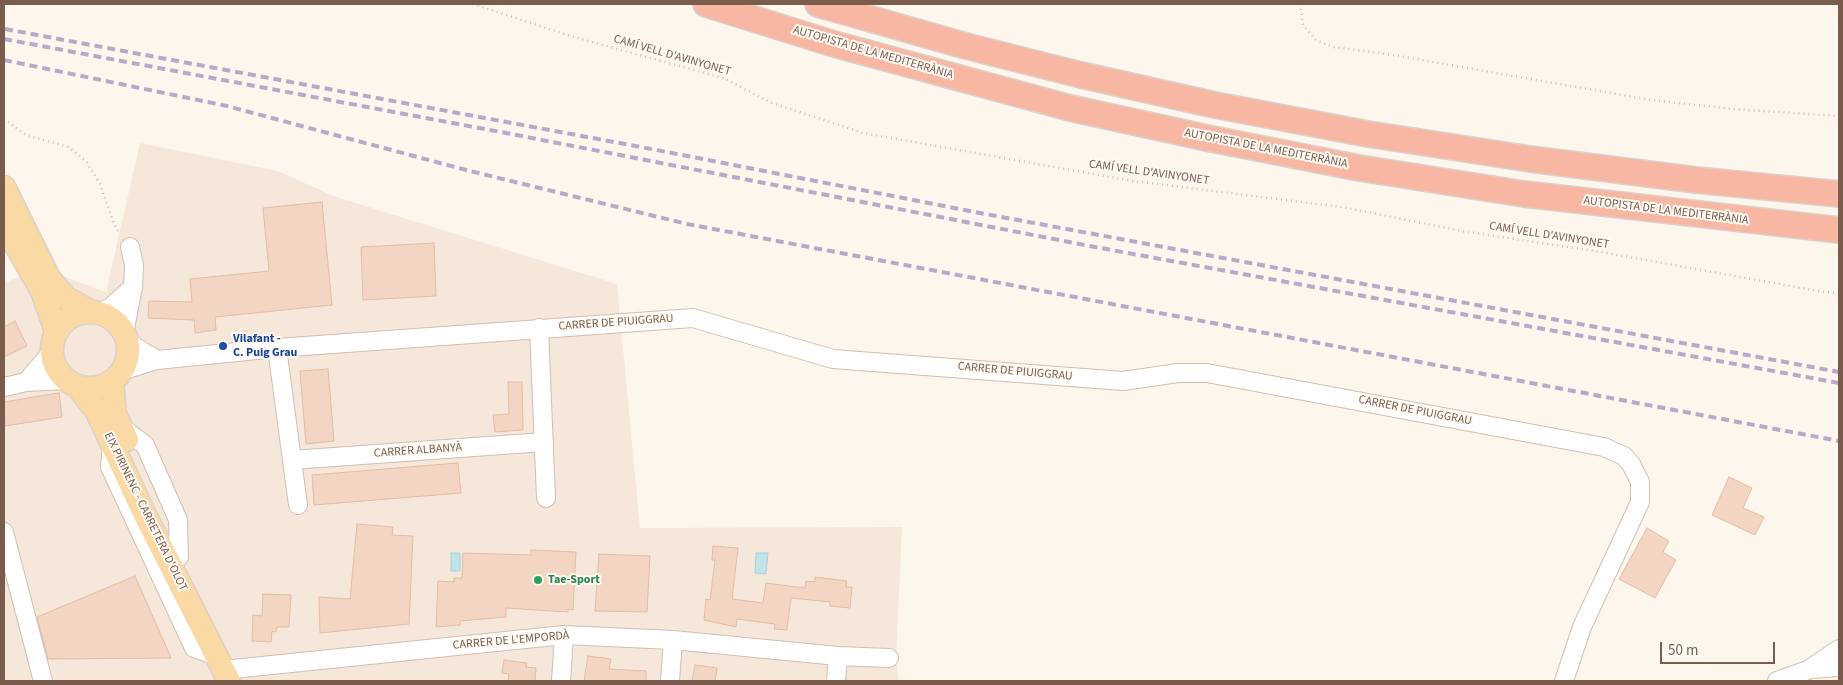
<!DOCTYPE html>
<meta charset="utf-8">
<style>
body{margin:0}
#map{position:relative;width:1843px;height:685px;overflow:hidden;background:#fdf6ec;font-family:"Source Sans 3",sans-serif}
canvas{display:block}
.frame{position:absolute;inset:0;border:5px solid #7a5c4d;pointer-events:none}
.scale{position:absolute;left:1660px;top:642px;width:115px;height:22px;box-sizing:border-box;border:2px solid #7a5c4d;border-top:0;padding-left:6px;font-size:15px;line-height:18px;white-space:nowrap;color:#7a5c4d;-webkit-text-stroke:4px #fffaf3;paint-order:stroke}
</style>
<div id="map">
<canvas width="1843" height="685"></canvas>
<div class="frame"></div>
<div class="scale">50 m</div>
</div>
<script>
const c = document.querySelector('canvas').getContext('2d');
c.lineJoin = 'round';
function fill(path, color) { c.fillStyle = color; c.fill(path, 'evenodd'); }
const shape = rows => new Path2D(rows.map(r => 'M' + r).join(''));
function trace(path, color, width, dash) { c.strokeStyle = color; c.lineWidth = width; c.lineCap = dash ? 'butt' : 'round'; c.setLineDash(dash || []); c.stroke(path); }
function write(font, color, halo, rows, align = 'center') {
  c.font = font + ' "Source Sans 3",sans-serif'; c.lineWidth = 4; c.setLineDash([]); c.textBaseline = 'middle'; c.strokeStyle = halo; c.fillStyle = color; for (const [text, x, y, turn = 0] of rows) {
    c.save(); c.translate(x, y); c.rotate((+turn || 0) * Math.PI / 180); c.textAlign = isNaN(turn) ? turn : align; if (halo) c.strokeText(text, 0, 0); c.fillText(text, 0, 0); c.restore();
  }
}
fill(shape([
 [140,143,278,171,333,196,617,284,640,528,902,527,896,657,899,681,4,681,4,283,41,268,106,292]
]), '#f5e8da');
const water = shape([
 [451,553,460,553,460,571,451,571,451,553],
 [756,553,768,553,766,574,755,573,756,553]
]);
fill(water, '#bfe3e8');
trace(water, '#a5d3da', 1);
const building = shape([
 [322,202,332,305,215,317,216,330,195,333,194,320,148,318,149,301,192,302,190,279,269,271,263,208,322,202],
 [434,243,436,296,363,300,361,247,434,243],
 [15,321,27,346,4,357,4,327,15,321],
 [328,369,334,441,306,444,300,371,328,369],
 [508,382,522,382,523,430,495,432,493,415,509,414,508,382],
 [59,393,62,417,5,426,4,402,59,393],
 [458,463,461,493,314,505,312,475,458,463],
 [1729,477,1752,488,1743,508,1764,517,1755,535,1712,515,1729,477],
 [357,524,393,527,392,535,413,536,409,624,320,633,319,597,350,599,357,524],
 [1647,528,1669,541,1663,552,1676,560,1655,598,1619,579,1647,528],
 [713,546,738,548,732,599,763,603,766,583,805,588,806,581,815,582,815,577,847,581,846,587,852,587,850,608,830,606,830,602,791,598,787,630,774,629,775,624,737,619,736,627,704,620,706,599,710,600,715,560,712,560,713,546],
 [531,550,576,552,573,610,568,609,568,612,506,608,506,617,460,621,460,625,436,627,438,581,454,582,454,578,462,578,463,553,531,555,531,550],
 [599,554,650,556,647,612,595,611,599,554],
 [135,576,171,658,48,659,37,617,135,576],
 [263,594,291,595,289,627,277,627,276,632,272,631,271,642,252,641,253,615,262,616,263,594],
 [588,656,611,659,609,669,646,671,646,681,584,681,588,656],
 [504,660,527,663,526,667,536,668,535,681,508,681,509,674,502,673,504,660],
 [695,665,717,668,715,681,692,681,695,665]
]);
fill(building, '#f3d5c3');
trace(building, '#e6bba3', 1);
const minor = shape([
 [100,313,111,307,133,287],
 [539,328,546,498],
 [124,333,133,287,134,265,130,247],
 [127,342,157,360],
 [277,348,298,505],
 [121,371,157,360,277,348,693,318,833,359,1123,381,1178,373,1207,373,1604,447,1624,456,1631,464,1640,482,1640,502,1582,627,1564,681],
 [26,382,52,352],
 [4,387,26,382,67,380],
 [121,427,145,445,178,520,179,557],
 [112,445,110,467,194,648,217,656],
 [292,460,544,442],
 [4,532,43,681],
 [1811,669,1839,667],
 [223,670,564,635,673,640,838,656,889,658],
 [561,681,564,635],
 [670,681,673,640],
 [836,681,838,656],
 [1777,681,1808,670,1839,649]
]);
const major = shape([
 [4,187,49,278,66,298,90,311],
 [4,225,42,291,56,331],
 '52 350a38 38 0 1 1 76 0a38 38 0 1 1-76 0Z',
 [112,381,115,414,127,440],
 [77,386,97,412,144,513,229,681]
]);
const highway = shape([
 [706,4,834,44,1070,108,1207,138,1359,168,1524,194,1839,230],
 [818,4,966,46,1081,75,1215,105,1368,134,1530,159,1696,180,1839,194]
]);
trace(minor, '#d1beb0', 20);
trace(major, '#dad1cd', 25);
trace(highway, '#dad1cd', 28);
trace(shape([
 [473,4,574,37,723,78,772,103,863,133,1133,181,1342,207,1462,231,1601,252,1824,292,1839,293],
 [1300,4,1303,25,1316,40,1333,47,1387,54,1651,100,1732,109,1839,116],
 [4,119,26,135,68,147,86,161,100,184,114,224,120,234]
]), '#d9b8a5', 2.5, [1, 4]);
trace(minor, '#fff', 18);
trace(major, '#fbd9a5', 22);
trace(highway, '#f7b7a3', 25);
trace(shape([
 [5,29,641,147,980,213,1839,372],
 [4,39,506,133,1095,247,1839,383],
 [4,60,227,106,466,170,687,224,1839,441]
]), '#b9a8c9', 4, [8, 5]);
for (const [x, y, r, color] of [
 [223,346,5,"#1a4fb4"],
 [538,580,5,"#2e9e5b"]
]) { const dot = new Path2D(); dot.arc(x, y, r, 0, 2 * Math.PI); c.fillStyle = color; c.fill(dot); trace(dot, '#fffaf3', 2); }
write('12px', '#7a5c4d', '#fffaf3', [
 ["AUTOPISTA DE LA MEDITERRÀNIA",873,53,16],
 ["CAMÍ VELL D'AVINYONET",672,56,16],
 ["AUTOPISTA DE LA MEDITERRÀNIA",1266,149,11],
 ["CAMÍ VELL D'AVINYONET",1149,173,8],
 ["AUTOPISTA DE LA MEDITERRÀNIA",1666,211,7],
 ["CAMÍ VELL D'AVINYONET",1549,236,9],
 ["CARRER DE PIUIGGRAU",616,323,-4],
 ["CARRER DE PIUIGGRAU",1015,372,5],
 ["CARRER DE PIUIGGRAU",1415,411,11],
 ["CARRER ALBANYÀ",418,451,-4],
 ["EIX PIRINENC - CARRETERA D'OLOT",145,512,64],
 ["CARRER DE L'EMPORDÀ",511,641,-5]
]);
write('bold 12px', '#164399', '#fffaf3', [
 ["Vilafant -",233,339],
 ["C. Puig Grau",233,353]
], 'left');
write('bold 12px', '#27864d', '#fffaf3', [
 ["Tae-Sport",548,580]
], 'left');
</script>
